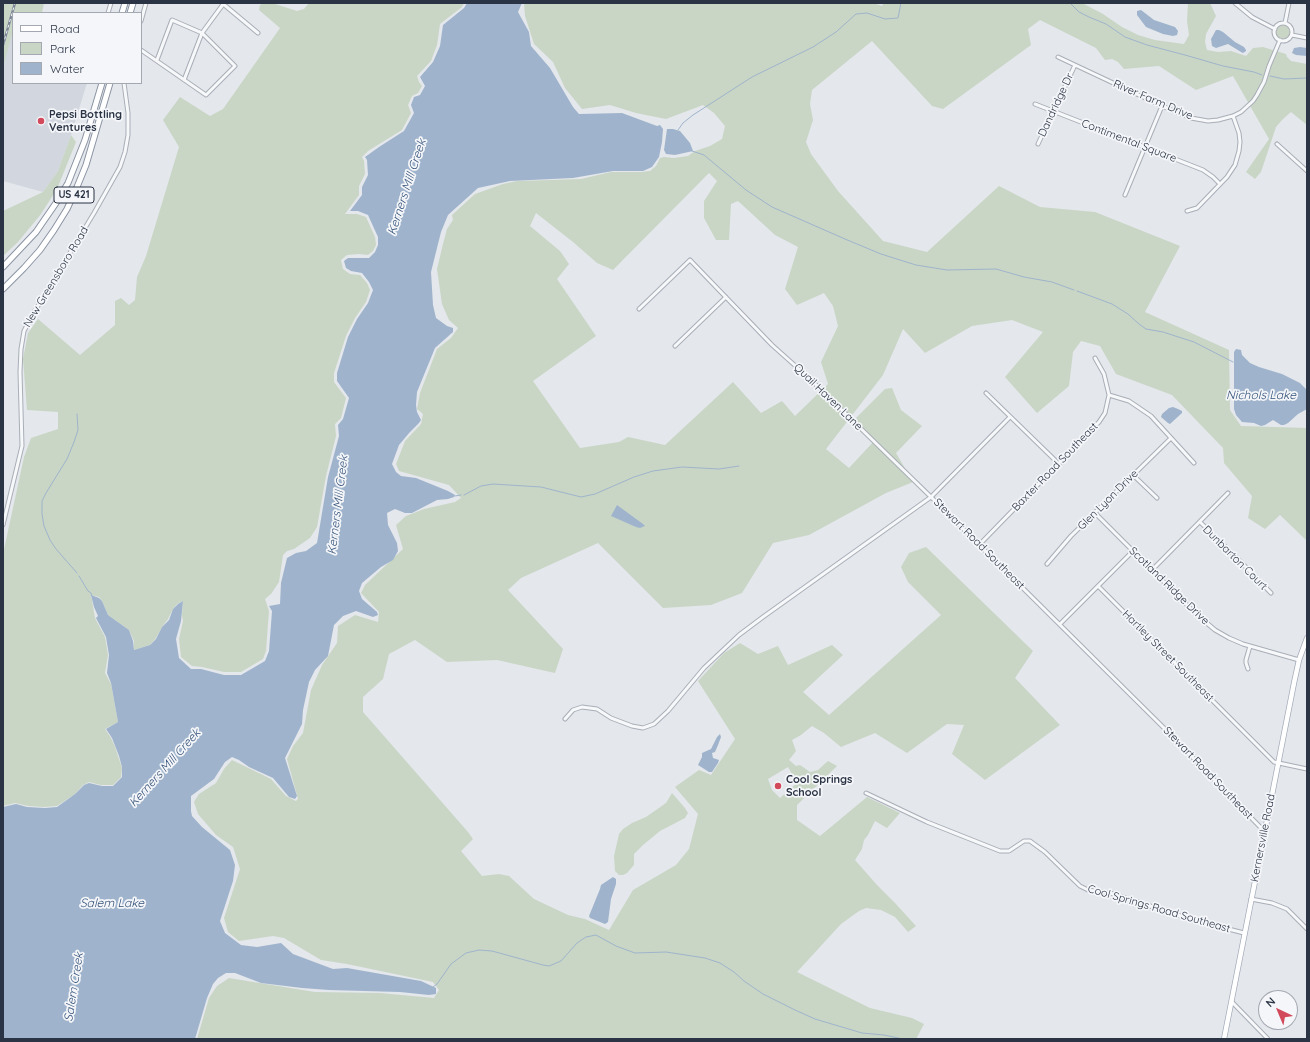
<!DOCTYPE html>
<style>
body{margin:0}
#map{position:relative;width:1310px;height:1042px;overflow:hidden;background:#e4e7ec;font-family:Quicksand,sans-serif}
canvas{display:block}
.frame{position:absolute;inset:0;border:4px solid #2b3445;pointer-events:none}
.legend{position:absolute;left:12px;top:12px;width:130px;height:72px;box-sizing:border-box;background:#f4f6f9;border:1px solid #a4a8b1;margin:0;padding:5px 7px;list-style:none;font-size:12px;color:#2b3445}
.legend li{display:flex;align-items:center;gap:8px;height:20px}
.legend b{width:20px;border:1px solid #a4a8b1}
.north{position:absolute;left:1258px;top:990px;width:40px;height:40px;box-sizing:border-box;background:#f4f6f9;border:1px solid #a4a8b1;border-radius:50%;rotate:316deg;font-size:11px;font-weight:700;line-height:16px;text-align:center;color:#2b3445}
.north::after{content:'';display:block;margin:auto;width:14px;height:18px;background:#d1495b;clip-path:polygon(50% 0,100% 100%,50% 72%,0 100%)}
</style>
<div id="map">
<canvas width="1310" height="1042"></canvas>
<div class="frame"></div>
<ul class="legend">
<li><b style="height:5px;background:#fff"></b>Road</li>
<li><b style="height:11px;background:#c9d6c5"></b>Park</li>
<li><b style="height:11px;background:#9fb4cc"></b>Water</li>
</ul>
<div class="north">N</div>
</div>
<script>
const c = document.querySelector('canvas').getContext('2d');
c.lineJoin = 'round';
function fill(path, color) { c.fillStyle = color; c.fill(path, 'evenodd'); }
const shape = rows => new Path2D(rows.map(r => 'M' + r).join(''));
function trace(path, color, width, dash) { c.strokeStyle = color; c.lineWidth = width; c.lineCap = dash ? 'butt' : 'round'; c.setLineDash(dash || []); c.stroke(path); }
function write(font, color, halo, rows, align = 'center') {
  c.font = font + ' Quicksand,sans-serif'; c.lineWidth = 3.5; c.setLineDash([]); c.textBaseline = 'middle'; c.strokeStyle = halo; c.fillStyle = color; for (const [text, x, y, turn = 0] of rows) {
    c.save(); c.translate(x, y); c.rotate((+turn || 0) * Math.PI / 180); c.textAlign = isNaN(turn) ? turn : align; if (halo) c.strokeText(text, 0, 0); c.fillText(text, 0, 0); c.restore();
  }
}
fill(shape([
 [13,30,13,83,87,83,71,135,58,171,43,192,3,181,3,65]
]), '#d2d6de');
fill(shape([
 [3,3,44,3,42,13,13,13,13,31,3,67],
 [264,3,272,3,297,11,304,9,309,3,464,3,462,7,440,24,437,45,431,61,417,76,419,82,422,86,418,93,412,96,408,105,411,113,402,130,368,151,362,157,364,161,365,174,359,186,359,195,345,214,357,214,366,217,375,237,376,245,373,251,368,255,359,254,347,255,341,260,343,269,350,274,360,275,367,283,370,290,366,302,355,318,346,336,334,373,334,382,346,398,341,418,335,424,336,436,326,476,317,527,310,538,294,549,287,551,283,555,279,582,271,594,265,599,269,611,266,651,263,659,241,672,224,672,202,667,192,666,181,657,179,639,183,621,182,615,183,601,177,604,173,609,168,619,162,627,156,638,150,645,134,650,134,641,129,630,108,615,102,601,99,597,91,595,95,618,105,637,108,655,105,673,111,684,118,722,105,729,111,738,115,747,122,768,121,777,113,785,101,785,89,782,83,785,75,794,57,806,44,807,28,806,15,803,3,806,3,554,24,457,31,438,58,429,58,412,27,410,23,359,28,333,38,319,80,355,115,325,115,301,121,298,129,305,135,300,137,277,146,256,179,147,163,120,180,97,210,116,223,109,280,28,259,10,260,5],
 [524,3,873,3,882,6,884,3,1082,3,1103,14,1122,27,1138,35,1155,40,1184,44,1189,35,1187,21,1188,3,1210,3,1216,16,1206,34,1205,42,1207,50,1218,52,1231,51,1246,56,1253,48,1263,47,1286,54,1287,57,1291,61,1307,64,1307,125,1291,112,1282,120,1276,127,1261,172,1255,179,1246,172,1269,139,1233,76,1196,90,1159,66,1124,69,1118,62,1112,59,1105,60,1096,48,1040,20,1028,29,1031,45,943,109,932,106,872,41,812,90,810,104,813,120,806,142,811,154,838,191,883,241,927,252,999,186,1040,207,1095,212,1180,246,1145,312,1229,350,1230,410,1241,426,1307,428,1307,541,1280,515,1265,529,1248,518,1252,496,1224,463,1223,448,1172,395,1116,374,1100,346,1081,341,1073,352,1069,386,1037,413,1005,377,1043,332,1012,320,972,326,925,353,903,329,883,375,826,449,849,468,875,440,855,419,885,389,892,388,901,410,922,426,896,453,913,482,886,493,809,535,773,543,742,593,711,605,663,608,598,543,521,578,508,590,563,649,555,673,497,660,447,662,415,640,389,654,383,679,363,697,363,712,468,832,473,839,461,851,482,876,499,874,509,876,534,899,568,915,585,919,609,930,633,890,676,865,689,849,698,814,675,787,699,770,711,775,735,739,698,681,724,653,740,643,758,654,778,646,788,665,832,645,843,655,803,692,829,715,941,615,908,582,901,567,909,553,926,547,1033,651,1015,678,1060,725,985,780,952,754,964,725,947,724,907,753,875,733,841,747,824,733,812,726,801,735,792,740,796,751,789,760,796,766,800,765,810,772,818,770,828,761,837,766,797,805,797,820,820,836,867,797,900,813,887,828,875,821,868,835,864,840,862,849,855,860,877,885,895,903,916,926,908,932,895,917,881,910,866,908,859,911,841,924,797,972,870,1008,912,1018,924,1024,916,1039,197,1039,209,998,217,986,229,978,315,992,380,993,434,998,439,990,433,982,347,964,321,960,284,938,273,936,239,941,228,932,224,918,240,869,233,847,216,835,198,814,194,802,199,794,216,783,224,769,232,760,271,779,286,796,296,801,298,799,287,759,293,746,303,733,311,690,322,665,337,643,338,626,355,615,378,622,379,612,361,593,365,585,403,549,396,525,406,516,424,509,455,502,461,498,449,485,399,471,396,464,405,441,421,424,423,414,417,409,420,393,437,349,451,338,458,328,449,320,442,304,437,269,443,244,447,229,453,220,452,215,475,194,503,184,517,181,581,179,611,172,641,172,650,171,656,166,660,158,664,157,674,158,688,156,695,151,710,146,722,139,725,126,714,113,703,105,666,119,636,113,610,105,582,109,565,88,553,62,534,44,525,16],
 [709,173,717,181,704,201,704,218,716,240,729,240,731,204,738,201,775,235,798,247,785,289,797,305,824,293,833,306,838,326,821,362,828,384,795,416,782,401,761,413,733,382,665,445,628,437,619,442,580,448,533,381,596,336,557,279,569,264,560,251,530,226,536,213,573,242,597,263,613,270],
 [788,767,797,783,780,798,772,790,768,779],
 '1276 32a7 7 0 1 1 14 0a7 7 0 1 1-14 0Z',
 [71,135,76,142,57,189,41,214,18,242,3,256,3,211,43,192,58,171],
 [672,793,685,808,688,813,685,818,660,831,643,845,634,854,634,865,627,873,623,875,619,875,615,871,614,856,619,834,623,829,632,823,646,817,666,803]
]), '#c9d6c5');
fill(shape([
 [467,3,522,3,518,12,529,32,531,46,550,68,573,107,579,114,622,113,657,126,660,125,663,129,662,142,659,157,652,167,643,171,613,171,573,178,510,181,478,188,448,215,441,232,431,272,433,305,436,318,447,326,453,328,453,332,435,348,417,392,416,405,417,412,421,420,419,423,410,432,399,445,392,464,396,472,401,476,416,478,448,491,455,495,454,497,448,499,437,500,412,513,405,513,395,509,387,513,388,525,397,543,398,551,393,560,381,567,362,583,359,591,362,599,377,612,378,615,373,617,356,611,343,616,334,625,328,656,315,670,309,682,303,710,302,724,285,758,297,796,295,799,289,797,273,778,249,767,239,760,232,757,225,762,214,779,191,796,191,811,192,816,202,827,230,850,235,865,233,881,220,921,225,933,241,945,257,947,281,943,293,954,333,969,347,968,421,981,436,988,436,994,429,995,400,992,329,990,302,988,261,983,235,973,226,973,218,978,213,984,207,998,195,1039,3,1039,3,807,16,804,27,807,45,808,57,807,75,794,84,785,89,783,102,786,113,786,122,777,122,767,119,756,112,738,106,729,118,722,111,683,107,673,109,655,106,637,96,618,98,616,94,607,91,595,99,598,102,601,108,615,129,630,133,641,134,650,150,645,156,639,162,627,169,620,173,609,178,604,183,601,181,621,176,639,179,658,191,669,201,669,224,675,241,675,265,661,269,651,272,611,269,606,280,604,281,583,287,558,296,553,306,551,317,543,328,477,339,436,338,425,343,419,349,398,337,381,337,373,348,337,357,319,368,303,373,290,369,282,362,273,351,271,346,268,344,261,348,258,369,258,375,252,378,245,378,237,368,215,358,211,350,211,362,195,362,187,368,175,367,160,365,157,379,147,404,131,414,113,411,105,414,97,420,95,425,86,420,77,433,62,440,46,443,25,464,8],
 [1141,10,1154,20,1175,27,1178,31,1177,35,1173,36,1163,34,1146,27,1137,15,1137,11],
 [1216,30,1219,30,1223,32,1235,42,1244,47,1246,50,1246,51,1243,53,1241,52,1228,44,1216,48,1212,46,1211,39],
 [1300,47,1307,48,1307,56,1296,55,1292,53,1294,48],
 [667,129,673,129,680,131,690,143,693,151,675,155,666,154,664,150],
 [1236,349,1241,350,1242,355,1250,363,1259,367,1282,374,1300,383,1307,390,1307,409,1298,414,1288,423,1284,425,1281,425,1273,420,1265,425,1261,426,1254,423,1242,422,1236,415,1234,409,1234,352],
 [1173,407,1178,409,1182,411,1182,413,1170,424,1168,423,1161,417,1162,414,1169,408],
 [617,505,643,524,645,526,640,528,636,527,611,516],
 [720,734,721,737,718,745,715,752,712,753,713,758,719,760,718,763,712,772,709,772,698,765,702,757,702,753,711,749,717,737],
 [613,877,616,879,616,884,611,899,608,922,605,924,590,918,589,916,600,889,601,885]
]), '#9fb4cc');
trace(shape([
 [1070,3,1079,12,1089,17,1106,24,1125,37,1147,45,1185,55,1223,66,1254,72,1262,75],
 [1270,76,1284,79,1307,78],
 [678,130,683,123,693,115,752,77,813,47,836,32,856,14,867,13,885,19,898,18,901,3],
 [692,151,704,155,746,190,772,207,845,239,881,254,916,265,947,270,996,269,1024,277,1052,282,1074,290],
 [1077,291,1112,304,1128,314,1139,324,1146,329,1163,332,1194,342,1233,362],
 [464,495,481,486,493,484,541,487,581,497,595,494,634,477,653,471,682,467,719,469,739,466],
 [455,496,461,495],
 [77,573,56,549,50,540,44,526,42,514,42,501,46,493,67,459,74,442,78,430,77,414],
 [79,576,88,591,91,593,92,596],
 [433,987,437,984,451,964,466,953,479,950,492,951,543,965,549,966,561,961,577,943,586,937,596,935,616,946,635,953,666,952,705,958,720,963,734,972,744,981,763,994,795,1010,815,1019,862,1033,884,1035,903,1039]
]), '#9fb4cc', 1);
const street = shape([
 [222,3,258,33],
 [1235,3,1252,17,1275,29],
 [108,13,111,3],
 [141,21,146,3],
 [1285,23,1289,3],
 '1274 32a9 9 0 1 1 18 0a9 9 0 1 1-18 0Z',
 [1292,35,1307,38],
 [141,50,206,95,235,66,202,33,172,20,157,60],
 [1058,57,1162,106,1191,118,1208,121,1218,120,1233,116,1241,112,1253,101,1257,95,1264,82,1269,66,1280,40],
 [184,80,202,33,224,3],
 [1035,104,1203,170,1213,177,1220,184],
 [1038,144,1075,65],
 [1277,144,1307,171],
 [1125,195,1162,106],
 [1187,211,1197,208,1227,177,1235,165,1239,151,1240,142,1239,133,1233,116],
 [639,309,690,260,772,345,809,378,931,497,1167,731,1264,831],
 [675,346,726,297],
 [986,393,1059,464],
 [1109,395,1129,401,1151,416,1194,463],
 [1133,475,1157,498],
 [1095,513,1196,614,1215,630,1229,638,1243,644,1299,660],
 [1200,522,1239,560,1271,593],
 [3,525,22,446,20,372,21,349,24,331,33,314,94,213,120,167,125,152,128,135,128,113,124,83],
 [979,545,1099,422,1105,413,1109,395,1104,374,1095,358],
 [1047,564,1071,536,1171,438],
 [1152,570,1228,493],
 [1098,586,1274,762,1307,769],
 [1060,624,1133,551],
 [1248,669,1246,663,1246,660,1250,646],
 [565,719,573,710,582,707,597,709,611,718,632,726,643,728,654,724,668,711,704,668,739,635,763,617,931,497,1010,417],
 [866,793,927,822,1000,851,1009,851,1024,841,1030,841,1045,852,1080,886,1088,890,1110,893,1193,920,1244,933],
 [1251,899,1272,903,1287,909,1307,929],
 [1232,1002,1268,1039]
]);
const primary = shape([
 [1224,1039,1294,683,1299,660,1307,638]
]);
const highway = shape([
 [122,13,125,3],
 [130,13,133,3],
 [3,267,36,232,56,203,68,183,85,140,102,83],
 [3,289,24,268,40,250,54,230,67,209,77,187,86,165,110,83]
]);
trace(street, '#a9aeb7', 5);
trace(primary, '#a3abb8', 6);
trace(highway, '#8b94a3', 7);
trace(street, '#f7f8fa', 3);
trace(primary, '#fff', 4.5);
trace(highway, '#fff', 5);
const rail = shape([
 [3,45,15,3]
]);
trace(rail, '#7d8696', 2.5);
trace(rail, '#f4f6f9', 1, [3]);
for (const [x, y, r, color] of [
 [41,121,4,"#d1495b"],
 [778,786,4,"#d1495b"]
]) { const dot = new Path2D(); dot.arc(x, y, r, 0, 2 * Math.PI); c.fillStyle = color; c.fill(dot); trace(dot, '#f4f6f9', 1.5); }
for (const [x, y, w] of [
 [74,195,40]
]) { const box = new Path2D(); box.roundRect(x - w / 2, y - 8, w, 16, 3); c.fillStyle = '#f4f6f9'; c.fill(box); trace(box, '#2b3445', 1); }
write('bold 10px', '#2b3445', null, [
 ["US 421",74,195]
]);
write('11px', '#2b3445', '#f4f6f9', [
 ["River Farm Drive",1153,100,23],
 ["Dandridge Dr",1056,105,-65],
 ["Contimental Square",1129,141,21],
 ["New Greensboro Road",56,277,-59],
 ["Quail Haven Lane",828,397,44],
 ["Baxter Road Southeast",1055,467,-46],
 ["Glen Lyon Drive",1108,500,-45],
 ["Stewart Road Southeast",979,544,45],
 ["Dunbarton Court",1235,558,45],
 ["Scotland Ridge Drive",1169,586,44],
 ["Hartley Street Southeast",1168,656,45],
 ["Stewart Road Southeast",1208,773,46],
 ["Kernersville Road",1263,838,-79],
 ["Cool Springs Road Southeast",1159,909,16]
]);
write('bold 11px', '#2b3445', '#f4f6f9', [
 ["Pepsi Bottling",49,115],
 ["Ventures",49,128],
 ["Cool Springs",786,780],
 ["School",786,793]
], 'left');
write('italic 12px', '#34527a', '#f4f6f9', [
 ["Kerners Mill Creek",407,187,-72],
 ["Nichols Lake",1261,395],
 ["Kerners Mill Creek",338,505,-83],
 ["Kerners Mill Creek",165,768,-48],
 ["Salem Lake",112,903],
 ["Salem Creek",74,987,-81]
]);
</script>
